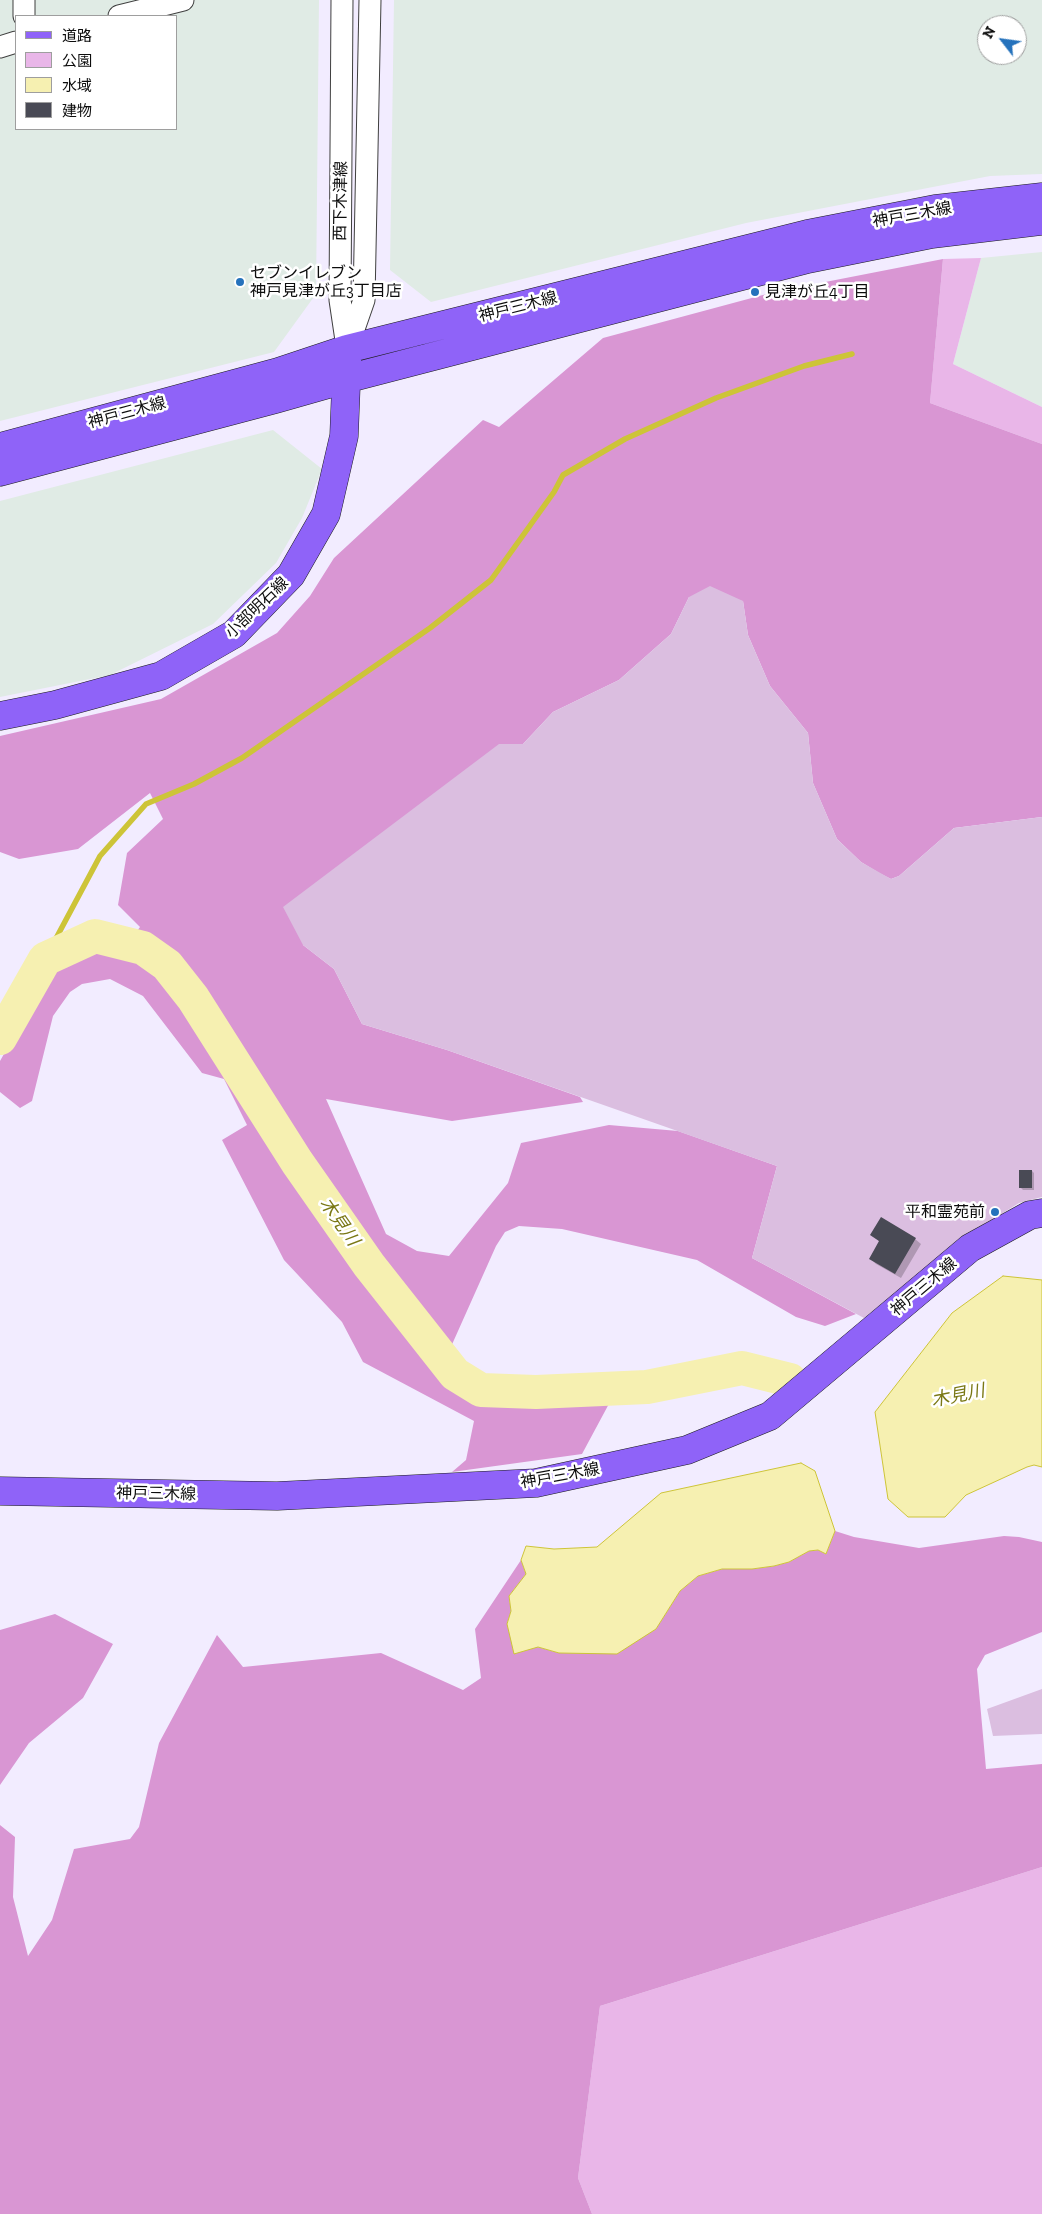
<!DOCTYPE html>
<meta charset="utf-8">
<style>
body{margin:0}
#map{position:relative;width:1042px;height:2214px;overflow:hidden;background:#f2ecff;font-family:"Zilla Slab","Noto Sans JP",serif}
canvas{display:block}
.legend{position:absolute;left:15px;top:15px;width:162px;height:115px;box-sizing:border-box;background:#fff;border:1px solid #9e9e9e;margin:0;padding:6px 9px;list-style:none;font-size:15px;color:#0c0c0c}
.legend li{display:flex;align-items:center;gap:10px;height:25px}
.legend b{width:25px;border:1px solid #9e9e9e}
.north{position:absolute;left:977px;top:15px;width:50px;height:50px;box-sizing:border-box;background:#fff;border:1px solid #9e9e9e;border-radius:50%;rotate:300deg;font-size:14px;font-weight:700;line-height:20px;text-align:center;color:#0c0c0c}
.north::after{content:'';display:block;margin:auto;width:18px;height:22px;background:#2572bc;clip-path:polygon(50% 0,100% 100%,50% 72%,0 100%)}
</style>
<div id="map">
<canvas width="1042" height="2214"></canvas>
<ul class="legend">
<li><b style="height:6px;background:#8f63f8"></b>道路</li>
<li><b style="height:14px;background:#e9b6e8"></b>公園</li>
<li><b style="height:14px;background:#f6f0b1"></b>水域</li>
<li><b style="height:14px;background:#494a55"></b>建物</li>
</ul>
<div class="north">N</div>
</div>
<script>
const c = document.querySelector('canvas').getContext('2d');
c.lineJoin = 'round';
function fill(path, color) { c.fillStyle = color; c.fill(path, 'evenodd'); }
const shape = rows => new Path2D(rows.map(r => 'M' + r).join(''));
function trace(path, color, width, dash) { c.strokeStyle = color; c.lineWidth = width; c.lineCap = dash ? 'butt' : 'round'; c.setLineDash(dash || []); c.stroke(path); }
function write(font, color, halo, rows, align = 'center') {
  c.font = font + ' "Zilla Slab","Noto Sans JP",serif'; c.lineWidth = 5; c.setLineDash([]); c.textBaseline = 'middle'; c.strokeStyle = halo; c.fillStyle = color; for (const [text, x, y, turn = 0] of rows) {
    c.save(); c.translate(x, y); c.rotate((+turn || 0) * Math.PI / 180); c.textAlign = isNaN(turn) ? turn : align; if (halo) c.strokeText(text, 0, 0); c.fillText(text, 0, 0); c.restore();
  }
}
fill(shape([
 [0,0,319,0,316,294,274,352,0,421],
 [16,16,176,16,176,129,16,129],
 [394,0,1042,0,1042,174,990,176,746,223,431,302,390,270],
 [987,25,1017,25,1017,55,987,55],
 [1042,252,1042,407,953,364,981,258],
 [273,430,322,469,302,518,276,563,213,624,110,675,0,697,0,501]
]), '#e0ebe5');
fill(shape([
 [981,258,953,364,1042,407,1042,444,930,403,943,259],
 [1042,1867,1042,2214,592,2214,578,2178,600,2006]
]), '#e9b6e8');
fill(shape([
 [943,259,930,403,1042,444,1042,817,954,828,899,876,891,879,879,873,861,862,837,839,813,783,808,733,770,686,748,635,743,601,689,597,671,634,619,680,553,712,523,744,303,945,334,969,362,1024,447,1050,580,1097,583,1102,452,1121,326,1099,386,1234,417,1251,449,1256,508,1183,521,1143,609,1125,678,1131,777,1166,752,1258,856,1314,825,1326,796,1317,697,1260,562,1229,519,1226,505,1232,496,1246,437,1378,482,1402,611,1400,582,1454,452,1472,466,1460,474,1421,363,1362,342,1322,284,1260,222,1140,247,1125,224,1079,202,1073,143,996,110,979,82,984,70,992,53,1016,32,1101,20,1108,0,1092,0,1061,52,969,90,947,122,952,140,927,118,905,127,853,163,819,150,793,78,849,19,859,0,852,0,736,161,699,277,633,310,596,334,558,483,420,499,427,603,338,774,292],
 [835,1531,854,1537,919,1548,1004,1536,1019,1537,1042,1542,1042,1632,985,1655,977,1669,986,1769,1042,1764,1042,1867,600,2006,578,2178,592,2214,0,2214,0,1825,15,1837,13,1897,28,1956,52,1920,74,1849,130,1839,139,1827,159,1743,217,1635,243,1667,381,1653,463,1690,481,1678,475,1629,521,1560,526,1574,509,1596,511,1611,507,1624,538,1647,559,1653,656,1629,680,1591,698,1576,722,1569,752,1569,774,1566,789,1562,809,1551,818,1550,826,1554],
 [55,1614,113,1644,83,1698,29,1743,0,1785,0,1630]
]), '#d996d3');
fill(shape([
 [710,586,743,601,748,635,770,686,808,733,813,783,837,839,861,862,891,879,899,876,954,828,1042,817,1042,1197,1019,1203,971,1233,864,1318,752,1258,777,1166,447,1050,362,1024,334,969,303,945,283,907,499,744,523,744,553,712,619,680,671,634,689,597],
 [1042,1689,1042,1734,993,1736,987,1709]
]), '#dbbee0');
const water = shape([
 [1003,1276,1042,1280,1042,1467,1034,1465,1027,1467,966,1495,945,1517,908,1517,888,1499,875,1412,952,1313,1003,1276],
 [801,1463,815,1471,835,1531,826,1554,818,1550,809,1551,789,1562,774,1566,752,1569,722,1569,698,1576,680,1591,656,1629,617,1654,559,1653,538,1647,514,1654,507,1624,511,1611,509,1596,526,1574,521,1560,526,1546,554,1549,597,1547,661,1493,801,1463]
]);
fill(water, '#f6f0b1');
trace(water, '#cdc438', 1);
fill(shape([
 [1032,1171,1034,1173,1034,1190,1023,1190,1021,1188],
 [872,1235,915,1239,921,1244,901,1278,876,1264,870,1258,880,1242]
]), '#0003');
trace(shape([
 [45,959,100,856,146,804,194,784,242,758,430,628,491,580,554,492,563,475,625,439,716,398,804,366,852,354]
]), '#cdc438', 5.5);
trace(shape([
 [0,1038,45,959,95,936,143,948,167,965,193,998,297,1162,369,1265,455,1374,481,1390,536,1392,647,1387,742,1368,790,1380]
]), '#f6f0b1', 34);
fill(shape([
 [1019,1170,1032,1170,1032,1188,1019,1188],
 [881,1217,916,1238,895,1274,869,1259,879,1241,870,1235]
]), '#494a55');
const minor = shape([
 [24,0,24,16],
 [342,0,340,300,347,347],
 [119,16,183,0],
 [0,47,16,42],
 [347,349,364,300,370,0]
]);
const major = shape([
 [0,447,278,372,347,349,807,234,935,209,1042,197],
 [0,472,276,399,346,379,808,259,932,234,1042,221],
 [0,716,55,705,161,676,234,634,291,575,326,514,344,436,347,360],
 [0,1491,277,1496,536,1483,687,1450,770,1416,970,1248,1030,1215,1042,1213]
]);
trace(minor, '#3f3f3f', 23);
trace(major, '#1d1d1d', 29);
trace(minor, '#fff', 21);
trace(major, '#8f63f8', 28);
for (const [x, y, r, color] of [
 [240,282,5,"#2572bc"],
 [755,292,5,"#2572bc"],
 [995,1212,5,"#2572bc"]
]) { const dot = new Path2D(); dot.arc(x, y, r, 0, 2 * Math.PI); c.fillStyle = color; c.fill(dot); trace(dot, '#fff', 2); }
write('16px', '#0c0c0c', '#fff', [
 ["西下木津線",341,201,-89],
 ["神戸三木線",912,215,-10],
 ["神戸三木線",518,307,-14],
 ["神戸三木線",127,413,-15],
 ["小部明石線",257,608,-44],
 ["神戸三木線",924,1287,-40],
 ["神戸三木線",560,1476,-10],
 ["神戸三木線",156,1494,1]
]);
write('16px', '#0c0c0c', '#fff', [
 ["セブンイレブン",250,273],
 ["神戸見津が丘3丁目店",250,291],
 ["見津が丘4丁目",765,292],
 ["平和霊苑前",985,1212,"right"]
], 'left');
write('italic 18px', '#7a7815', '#fff', [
 ["木見川",339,1222,55],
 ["木見川",958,1396,-11]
]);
</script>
